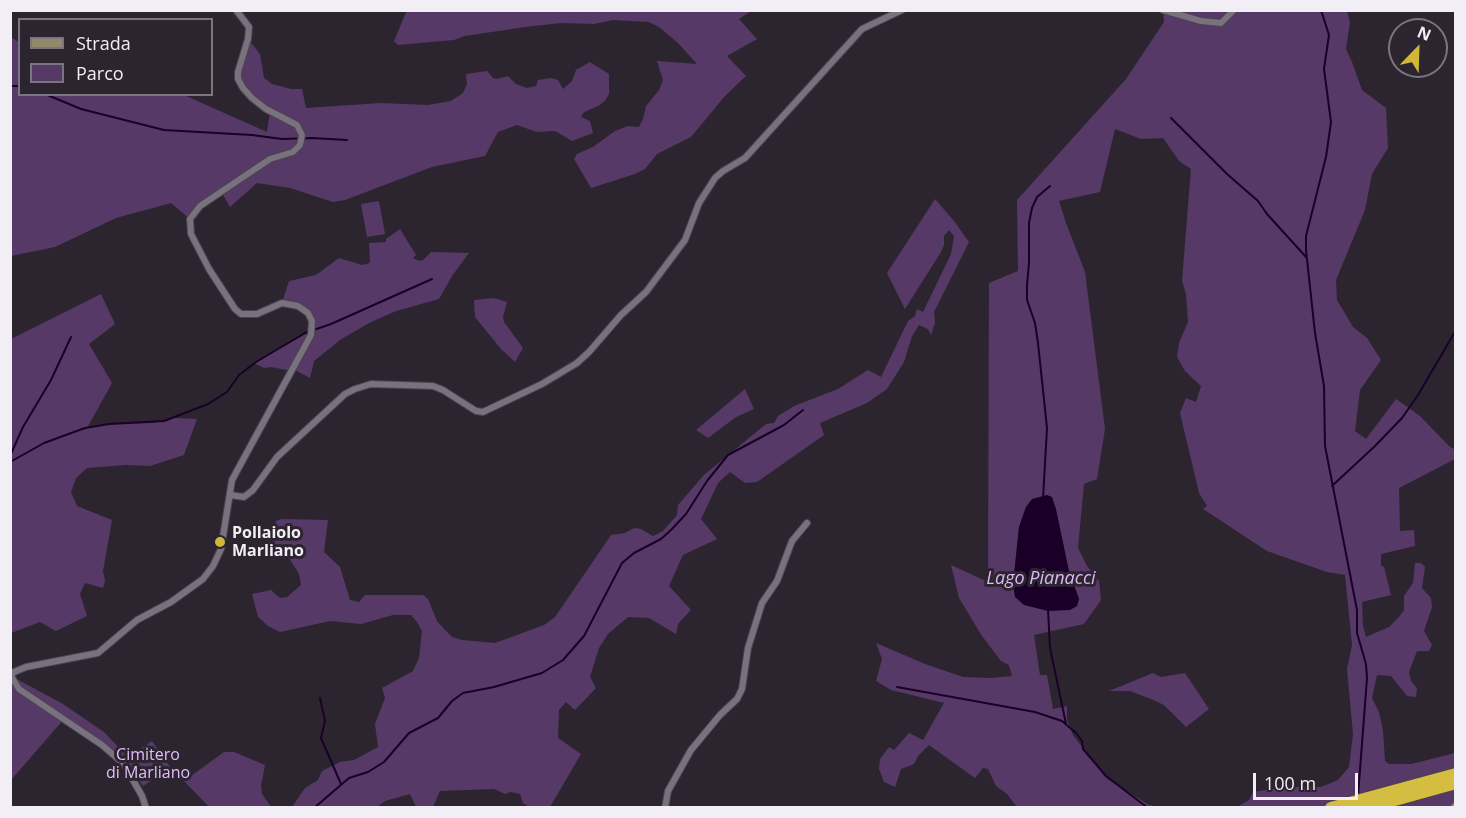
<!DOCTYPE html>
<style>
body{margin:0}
#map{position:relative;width:1466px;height:818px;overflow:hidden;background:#2c2530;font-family:"Open Sans",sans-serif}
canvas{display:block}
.frame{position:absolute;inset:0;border:12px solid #f2eef5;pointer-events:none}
.legend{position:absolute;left:18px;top:18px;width:195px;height:78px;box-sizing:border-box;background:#2c2530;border:2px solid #7b757f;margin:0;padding:8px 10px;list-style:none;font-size:18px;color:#f2eef5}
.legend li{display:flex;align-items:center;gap:12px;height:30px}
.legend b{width:30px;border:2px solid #7b757f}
.north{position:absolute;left:1388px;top:18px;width:60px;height:60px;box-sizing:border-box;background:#2c2530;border:2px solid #7b757f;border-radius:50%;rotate:23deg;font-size:16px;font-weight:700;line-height:24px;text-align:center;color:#f2eef5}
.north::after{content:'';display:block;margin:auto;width:21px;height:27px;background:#cfb837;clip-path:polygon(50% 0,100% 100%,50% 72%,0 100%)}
.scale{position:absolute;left:1253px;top:773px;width:105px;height:27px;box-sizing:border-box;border:3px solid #f2eef5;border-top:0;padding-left:8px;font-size:18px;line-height:21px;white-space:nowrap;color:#f2eef5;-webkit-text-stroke:4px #2c2530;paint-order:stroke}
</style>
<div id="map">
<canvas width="1466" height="818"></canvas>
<div class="frame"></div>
<ul class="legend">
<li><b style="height:8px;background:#94886b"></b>Strada</li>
<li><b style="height:16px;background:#563967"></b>Parco</li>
</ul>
<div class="north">N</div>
<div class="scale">100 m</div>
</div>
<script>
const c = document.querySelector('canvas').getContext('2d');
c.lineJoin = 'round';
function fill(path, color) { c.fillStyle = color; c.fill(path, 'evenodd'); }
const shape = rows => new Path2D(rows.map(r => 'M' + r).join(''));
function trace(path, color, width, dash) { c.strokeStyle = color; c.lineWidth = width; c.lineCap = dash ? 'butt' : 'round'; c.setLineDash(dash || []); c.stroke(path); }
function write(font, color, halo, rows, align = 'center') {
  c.font = font + ' "Open Sans",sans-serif'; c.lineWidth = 6; c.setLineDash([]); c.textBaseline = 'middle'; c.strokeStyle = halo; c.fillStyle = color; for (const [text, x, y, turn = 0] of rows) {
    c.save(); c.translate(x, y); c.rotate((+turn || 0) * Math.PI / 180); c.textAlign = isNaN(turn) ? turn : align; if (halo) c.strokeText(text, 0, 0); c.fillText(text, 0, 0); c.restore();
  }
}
fill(shape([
 [407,10,751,11,739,19,757,39,727,56,746,76,725,96,691,137,657,154,645,169,635,174,591,188,574,159,577,154,593,147,615,131,628,126,639,127,643,119,646,106,659,90,663,80,657,61,697,64,678,43,659,27,649,22,613,20,594,24,561,23,525,27,465,36,454,40,398,45,394,41],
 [1163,11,1347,11,1350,22,1346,49,1352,62,1362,90,1386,108,1388,148,1372,174,1365,210,1336,280,1337,300,1353,327,1367,338,1381,360,1360,390,1355,431,1366,439,1396,399,1420,416,1450,447,1456,450,1455,459,1399,488,1400,531,1414,530,1415,546,1381,554,1381,566,1384,567,1391,595,1362,602,1363,626,1366,637,1389,627,1399,617,1404,610,1404,596,1413,583,1415,563,1421,563,1425,567,1422,588,1431,598,1432,607,1424,631,1432,645,1429,651,1417,651,1409,672,1411,681,1417,688,1416,697,1407,696,1391,676,1377,675,1372,698,1379,712,1383,731,1385,761,1389,764,1411,764,1455,753,1455,774,1331,807,1237,807,1249,800,1253,792,1286,787,1321,787,1338,780,1349,767,1353,734,1347,669,1352,645,1345,575,1327,572,1267,551,1203,509,1207,506,1199,493,1180,413,1186,398,1196,402,1201,386,1185,371,1177,357,1179,343,1188,322,1186,294,1182,281,1191,169,1179,161,1163,138,1141,139,1115,129,1100,192,1059,201,1066,223,1085,272,1105,429,1097,479,1084,484,1078,548,1087,566,1099,581,1101,600,1084,624,1034,635,1040,675,1047,675,1053,709,1067,706,1067,720,1073,735,1106,778,1149,805,1159,807,1017,807,1007,794,996,786,988,769,983,768,975,778,929,745,918,756,914,764,901,769,895,787,884,782,879,769,880,759,889,747,894,750,909,733,923,740,944,703,891,690,876,681,882,659,876,643,925,664,963,677,991,678,1012,676,1009,665,1001,661,982,636,959,598,951,565,988,582,989,283,1018,271,1017,200,1126,79,1164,22],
 [1026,507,1069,571,1079,599,1013,585,1019,527],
 [10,37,19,42,20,94,184,95,267,132,270,111,252,98,238,79,248,39,260,54,264,78,272,84,291,89,302,89,306,108,381,103,428,105,451,101,463,93,467,84,466,74,487,71,493,78,496,79,508,76,516,84,527,88,536,86,538,80,551,78,558,80,563,89,572,81,576,70,590,62,609,74,609,94,605,101,598,106,584,112,581,117,590,121,593,133,572,141,555,131,537,132,517,125,498,132,485,156,432,167,345,200,333,202,290,188,257,183,230,207,222,193,200,206,190,219,171,203,116,218,55,247,11,256],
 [935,199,954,221,969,242,934,312,935,323,931,335,928,329,919,325,912,336,904,362,887,389,867,403,820,423,824,435,757,482,745,483,730,472,718,483,701,519,717,539,683,555,669,586,691,610,678,624,676,634,649,618,628,617,608,634,599,648,590,677,596,688,575,710,566,702,559,710,558,738,581,754,550,807,529,807,523,803,520,794,511,792,505,794,494,789,440,791,433,807,416,807,410,794,385,801,377,807,292,807,305,788,318,780,322,771,340,762,354,760,378,747,375,724,385,698,382,688,413,671,419,658,422,631,417,622,411,615,393,615,361,624,330,621,280,632,268,626,258,617,252,594,271,590,280,598,287,597,301,585,299,574,282,547,261,539,273,533,276,521,282,519,328,520,324,552,340,567,350,600,359,602,365,595,423,595,428,599,437,621,444,629,452,637,462,640,495,643,544,625,555,617,611,535,625,533,634,528,641,529,653,536,663,531,677,515,678,505,704,475,766,424,774,423,778,416,794,406,838,389,868,370,881,377,908,321,915,316,917,309,923,312,951,254,954,236,949,230,944,236,944,245,941,252,905,309,887,273],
 [379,201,385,234,367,237,361,204],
 [400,229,416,255,413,258,417,260,422,261,431,252,469,253,452,276,439,299,396,311,369,323,340,340,314,361,310,378,293,369,287,370,271,367,264,368,254,363,311,331,308,313,282,303,289,281,316,275,339,258,362,265,370,263,369,243,386,242,386,239],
 [101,294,115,324,89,344,112,383,87,428,110,424,153,423,175,418,197,419,184,455,150,466,126,465,87,468,76,478,71,492,77,506,112,520,103,571,105,581,103,588,85,583,80,594,87,616,56,631,40,622,11,633,11,339],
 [494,298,507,302,503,317,504,322,523,348,515,362,501,349,475,317,474,300],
 [745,389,754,409,736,417,708,438,696,430],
 [1153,673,1161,677,1185,673,1209,709,1186,727,1164,705,1151,699,1130,691,1109,691],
 [11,676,63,704,104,732,125,754,119,760,64,719,11,780],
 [152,741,171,768,143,786,125,759],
 [224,752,234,752,265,765,261,786,262,794,271,807,209,807,184,781],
 [1455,783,1455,807,1366,808]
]), '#563967');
fill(shape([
 [1047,495,1052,497,1056,509,1069,571,1079,599,1077,606,1070,610,1048,611,1024,605,1015,597,1013,585,1019,527,1026,507,1032,499]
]), '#1a0028');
trace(shape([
 [1321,10,1329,35,1324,69,1331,122,1326,157,1306,236,1306,250,1315,333,1324,386,1325,446,1357,610,1357,633,1366,664,1367,678,1358,796],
 [10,86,20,86],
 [45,94,81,109,164,130,252,135,282,139,312,138,347,140],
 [1171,118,1227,174,1258,201,1267,214,1306,257],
 [10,456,23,427,51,380,71,337],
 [10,462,44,443,85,428,109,424,164,421,208,404,227,392,239,375,256,362,305,333,331,324,432,279],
 [1332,486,1375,446,1402,418,1418,395,1456,330],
 [1043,499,1047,428,1038,343,1035,323,1027,300,1027,285,1029,263,1029,223,1032,208,1037,197,1050,186],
 [1048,609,1050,648,1066,724],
 [897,687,1035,712,1062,721,1076,733,1082,741,1083,749,1106,776,1148,808],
 [320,698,325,721,321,738,341,784],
 [314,808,349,778,368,772,384,762,409,733,438,718,452,701,463,693,494,687,542,673,563,660,584,636,622,563,634,553,661,539,671,530,686,514,707,481,728,455,784,425,803,410]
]), '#1a0028', 2);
const street = shape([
 [1163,10,1201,21,1221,23,1234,10],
 [230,495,244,497,253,490,277,457,345,394,355,389,371,384,433,386,443,390,476,411,483,412,542,384,577,363,589,352,621,315,646,292,685,240,699,203,715,178,723,171,745,158,862,29,902,10],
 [146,808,142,796,124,764,102,745,19,689,11,676,14,672,26,667,98,653,137,620,171,602,203,579,213,566,221,549,232,480,311,335,312,321,308,313,298,306,282,303,257,314,241,314,235,309,209,269,191,234,190,219,200,206,270,159,293,152,300,145,302,135,297,125,266,109,252,98,243,88,238,79,238,72,248,39,249,27,236,10],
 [665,808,668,791,691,750,720,715,737,699,742,689,748,648,762,603,777,581,792,541,807,523]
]);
const secondary = shape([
 [1455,808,1456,807]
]);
const highway = shape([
 [1331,808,1456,774],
 [1366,808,1456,783]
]);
trace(street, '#49444d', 8);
trace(secondary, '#49444d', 11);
trace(highway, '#49444d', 14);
trace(street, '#79717e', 6);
trace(secondary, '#94886b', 9);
trace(highway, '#d4bd40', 12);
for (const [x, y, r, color] of [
 [220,542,6,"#cfb837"]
]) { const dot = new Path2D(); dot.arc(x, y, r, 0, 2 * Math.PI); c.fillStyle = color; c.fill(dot); trace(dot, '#2c2530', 2); }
write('bold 16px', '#f2eef5', '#2c2530', [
 ["Pollaiolo",232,533],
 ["Marliano",232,551]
], 'left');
write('16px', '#e2bcfb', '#2c2530', [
 ["Cimitero",148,755],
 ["di Marliano",148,773]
]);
write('italic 18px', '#ddb7f6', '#2c2530', [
 ["Lago Pianacci",1041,579]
]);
</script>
